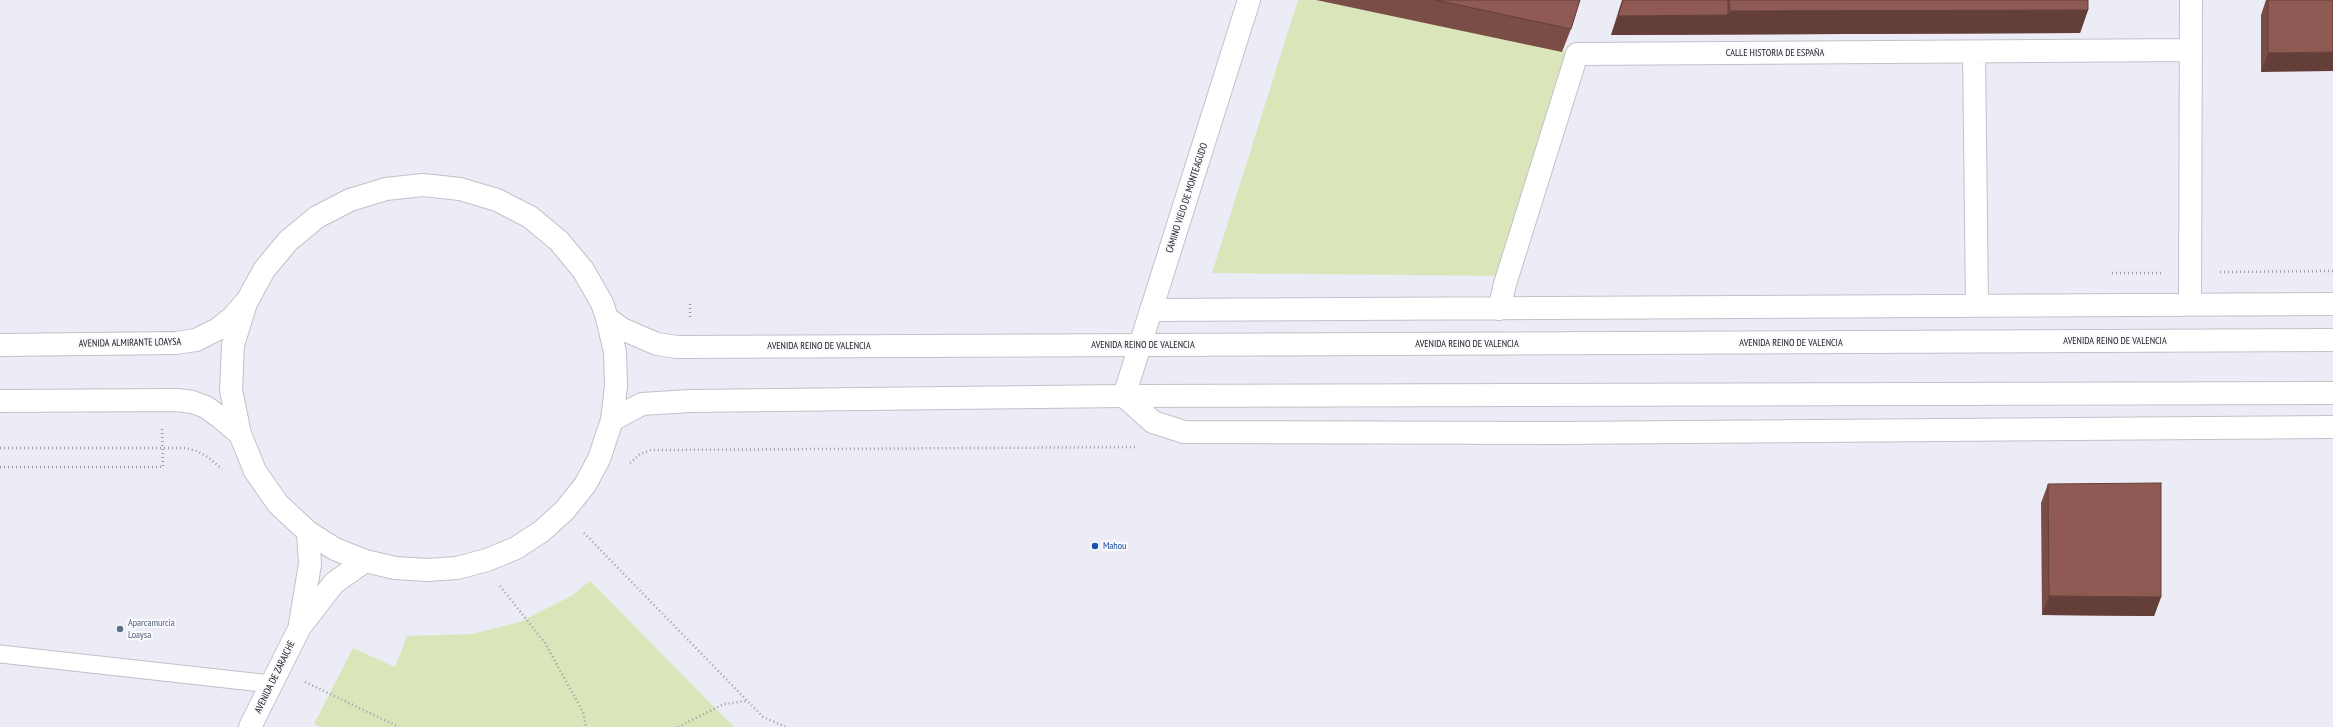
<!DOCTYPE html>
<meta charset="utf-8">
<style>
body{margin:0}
canvas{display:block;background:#ececf6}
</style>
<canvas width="2333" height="727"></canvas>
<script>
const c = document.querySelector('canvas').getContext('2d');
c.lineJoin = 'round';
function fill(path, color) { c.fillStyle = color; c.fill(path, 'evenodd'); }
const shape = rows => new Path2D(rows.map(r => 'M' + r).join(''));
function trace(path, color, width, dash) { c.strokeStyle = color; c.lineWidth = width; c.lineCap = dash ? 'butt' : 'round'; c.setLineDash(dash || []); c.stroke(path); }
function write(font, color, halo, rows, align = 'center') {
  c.font = font + ' "PT Sans Narrow",sans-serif'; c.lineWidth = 4; c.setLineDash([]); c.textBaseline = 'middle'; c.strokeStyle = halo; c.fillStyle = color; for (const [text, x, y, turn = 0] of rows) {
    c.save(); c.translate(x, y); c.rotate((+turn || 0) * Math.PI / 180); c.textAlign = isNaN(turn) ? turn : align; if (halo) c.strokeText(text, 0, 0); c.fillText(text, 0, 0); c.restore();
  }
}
fill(shape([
 [1298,0,1316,0,1577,54,1507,276,1212,273],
 [590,581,734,727,321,727,314,724,353,648,395,667,407,636,472,634,520,622,571,596]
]), '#dae6b9');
const lane = shape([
 [0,654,271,684]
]);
const street = shape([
 [1249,0,1124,396,1153,422,1184,432,1556,433,2333,427],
 [1974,52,1977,305],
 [2190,304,2191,0],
 [1499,309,1505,284,1577,54,2191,50],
 [1151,310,2333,304],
 [300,624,310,564,308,532],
 [250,727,300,627,334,583,365,561]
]);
const secondary = shape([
 [607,318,622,329,657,344,677,347,2333,340],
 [0,345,176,343,196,340,218,329,232,318,245,303],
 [0,401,177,400,192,402,206,407,221,418,240,434,255,471,278,504,308,532,335,549,365,561,395,568,427,570,457,568,487,560,516,548,542,531,565,510,585,485,599,459,612,420,616,386,615,352,607,318,602,303,583,270,559,241,530,217,497,200,460,189,423,185,386,189,350,200,317,217,288,241,264,270,246,303,233,345,231,390,240,434],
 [612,420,642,404,690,401,1124,396,2333,393]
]);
trace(lane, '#c1c1cb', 19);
trace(street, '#c1c1cb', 24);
trace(secondary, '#c1c1cb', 24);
trace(shape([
 [2220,272,2333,271],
 [2112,273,2161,273],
 [690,304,690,317],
 [0,448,185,448,197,451,209,458,222,469],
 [630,463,640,454,651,450,665,450,1137,447],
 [0,467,163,467,162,429],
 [584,533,763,717,786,727],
 [500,586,545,643,583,712,586,727],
 [305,682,399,727],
 [678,727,724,704,747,701]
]), '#9d9da5', 2.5, [1, 3]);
trace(lane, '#fff', 17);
trace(street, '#fff', 22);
trace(secondary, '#fff', 22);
fill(shape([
 [1316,0,1580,0,1571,29,1562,52],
 [1622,0,2088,0,2088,10,2080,33,1611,35],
 [2266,0,2333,0,2261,72,2261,15],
 [2048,484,2161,597,2154,616,2042,615,2041,503]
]), '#7b4d47');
fill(shape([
 [2088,10,2080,33,1611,35,1618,16,1728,15,1730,11],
 [2333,52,2333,71,2261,72,2268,53],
 [2049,596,2161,597,2154,616,2042,615]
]), '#643f3a');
const building = shape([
 [1435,0,1580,0,1571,29,1435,0],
 [1623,0,1728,0,1728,15,1618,16,1623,0],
 [1729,0,2088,0,2088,10,1730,11,1729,0],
 [2268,0,2333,0,2333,52,2268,53,2268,0],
 [2161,483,2161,597,2049,596,2048,484,2161,483]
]);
fill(building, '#8f5a53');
trace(building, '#643f3a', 1);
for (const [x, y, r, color] of [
 [1095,546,4,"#1a4fb4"],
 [120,629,4,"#5c6f8a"]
]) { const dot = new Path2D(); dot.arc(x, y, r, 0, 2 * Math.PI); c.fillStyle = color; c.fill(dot); trace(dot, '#fafafe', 1.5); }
write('10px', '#1c1c1f', '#fafafe', [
 ["CALLE HISTORIA DE ESPAÑA",1775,53],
 ["CAMINO VIEJO DE MONTEAGUDO",1187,198,-72],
 ["AVENIDA REINO DE VALENCIA",2115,341],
 ["AVENIDA ALMIRANTE LOAYSA",130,343,-1],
 ["AVENIDA REINO DE VALENCIA",1791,343],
 ["AVENIDA REINO DE VALENCIA",1467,344],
 ["AVENIDA REINO DE VALENCIA",1143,345],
 ["AVENIDA REINO DE VALENCIA",819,346],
 ["AVENIDA DE ZARAICHE",275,677,-64]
]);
write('10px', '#164399', '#fafafe', [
 ["Mahou",1103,546]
], 'left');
write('10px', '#4e5e75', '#fafafe', [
 ["Aparcamurcia",128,623],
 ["Loaysa",128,635]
], 'left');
</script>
